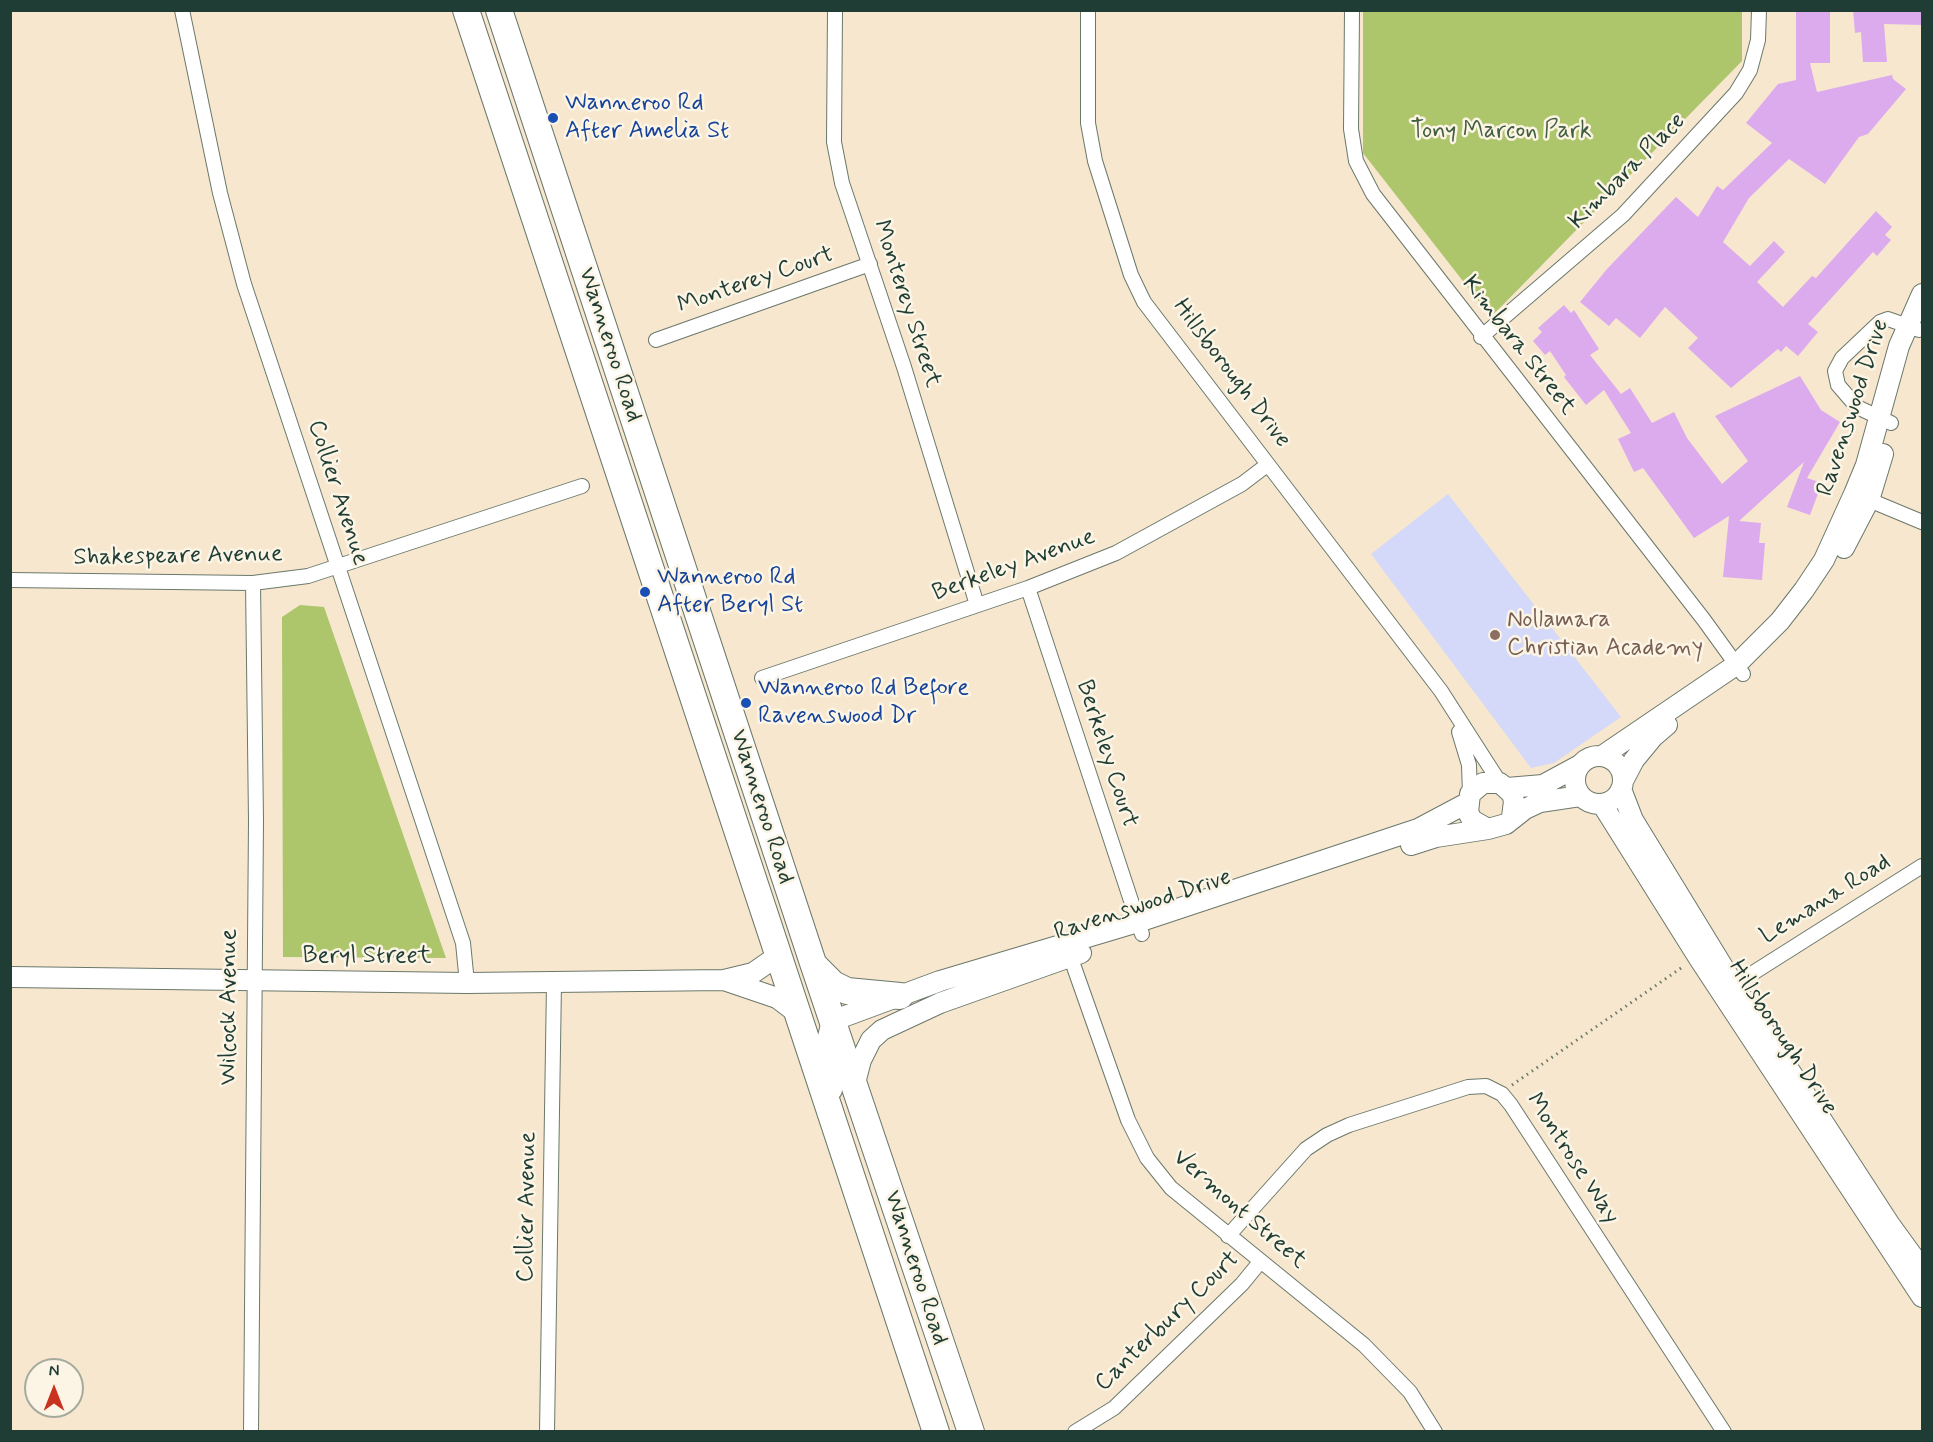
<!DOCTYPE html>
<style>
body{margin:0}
#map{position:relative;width:1933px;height:1442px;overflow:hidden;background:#f7e7cf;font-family:Mynerve,sans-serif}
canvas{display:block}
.frame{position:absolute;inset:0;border:12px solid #1f3d34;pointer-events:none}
.north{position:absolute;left:24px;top:1358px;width:60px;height:60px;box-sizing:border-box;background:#fcf5e5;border:2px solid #a4ab9e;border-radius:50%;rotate:0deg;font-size:16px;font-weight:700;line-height:24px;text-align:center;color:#1f3d34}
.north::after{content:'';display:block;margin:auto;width:21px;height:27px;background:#c8321e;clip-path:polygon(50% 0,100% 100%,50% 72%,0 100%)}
</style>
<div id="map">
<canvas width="1933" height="1442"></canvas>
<div class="frame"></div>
<div class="north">N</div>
</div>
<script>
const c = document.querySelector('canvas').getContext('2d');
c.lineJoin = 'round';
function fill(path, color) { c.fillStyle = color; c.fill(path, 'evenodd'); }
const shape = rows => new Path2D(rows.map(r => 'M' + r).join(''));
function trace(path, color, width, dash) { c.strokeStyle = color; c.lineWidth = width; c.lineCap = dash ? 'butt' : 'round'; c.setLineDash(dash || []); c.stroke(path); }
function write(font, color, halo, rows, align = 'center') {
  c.font = font + ' Mynerve,sans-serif'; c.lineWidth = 5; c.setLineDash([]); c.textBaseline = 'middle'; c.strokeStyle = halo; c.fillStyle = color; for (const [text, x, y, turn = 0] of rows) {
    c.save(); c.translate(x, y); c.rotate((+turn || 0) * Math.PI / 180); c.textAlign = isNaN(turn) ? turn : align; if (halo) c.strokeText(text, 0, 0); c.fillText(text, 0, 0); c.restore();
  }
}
fill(shape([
 [1448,494,1621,717,1554,763,1531,768,1371,554]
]), '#d4d8f9');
fill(shape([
 [1363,11,1742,11,1742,61,1491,317,1363,153],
 [300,605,324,607,446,958,283,957,282,617]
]), '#adc56b');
fill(shape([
 [1796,10,1830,10,1830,63,1810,63,1817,92,1892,75,1893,79,1906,89,1868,134,1859,137,1825,184,1789,159,1749,198,1723,242,1750,266,1774,241,1785,252,1757,282,1783,307,1812,276,1816,278,1876,211,1892,227,1885,235,1891,240,1877,256,1873,252,1808,324,1818,332,1798,356,1786,346,1781,352,1778,349,1731,388,1688,348,1698,338,1665,307,1640,338,1616,318,1609,326,1580,302,1607,269,1676,197,1698,217,1717,186,1723,190,1772,143,1746,123,1778,84,1796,80],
 [1853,10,1923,10,1923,25,1884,24,1887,62,1863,62,1861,32,1855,33],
 [1564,305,1571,313,1574,310,1599,349,1590,355,1621,394,1630,388,1652,423,1674,412,1687,438,1722,484,1748,461,1715,416,1800,376,1821,410,1840,422,1807,478,1822,483,1810,515,1787,507,1804,462,1739,521,1761,523,1759,543,1765,543,1762,580,1723,577,1729,516,1694,538,1643,468,1634,472,1618,439,1631,433,1604,390,1586,405,1564,377,1566,375,1550,351,1545,355,1533,341,1542,332,1538,328]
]), '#dcabee');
const street = shape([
 [182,10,220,193,244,284,463,943,467,983],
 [835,10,834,142,842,183,904,367,977,605],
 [1088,10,1088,123,1095,161,1131,275,1144,302,1441,691,1500,783],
 [1352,10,1351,129,1356,161,1373,194,1704,620,1743,674],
 [1481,337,1623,215,1736,93,1750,70,1758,40,1759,10],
 [656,340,870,264],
 [1891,423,1857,407,1838,385,1835,371,1842,358,1880,322,1888,319,1919,330],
 [1862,497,1922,522],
 [10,580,253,583,308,576,582,486],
 [1028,588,1142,934],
 [762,678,1028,588,1116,553,1242,484,1267,465],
 [1459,732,1469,765,1470,794],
 [1068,950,1128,1120,1147,1158,1171,1188,1364,1345,1410,1392,1435,1432],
 [1726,990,1922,866],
 [1228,1236,1306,1149,1327,1135,1349,1125,1468,1087,1486,1086,1502,1094,1511,1105,1724,1432],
 [251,1432,256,821,253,583],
 [547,1432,554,983],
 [1075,1432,1114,1408,1242,1284,1260,1262]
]);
const secondary = shape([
 [1844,548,1869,500,1883,454],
 [1602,756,1736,665,1780,621,1804,590,1824,560,1854,494,1866,465,1899,346,1922,294],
 '1575 780a24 24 0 1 1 48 0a24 24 0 1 1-48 0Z',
 [1623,781,1634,760,1653,737,1667,725],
 [1507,788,1543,785,1580,765],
 [1621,789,1633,820,1734,985,1890,1225,1922,1269],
 [1602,804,1698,957,1922,1297],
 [1512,817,1514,801,1512,794,1500,783,1483,783,1470,794,1468,812,1472,820,1488,829,1506,824,1525,809,1540,802,1580,796],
 [1411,845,1436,837,1488,829],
 [10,977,467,983,724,980,753,973,779,955],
 [724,980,777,998,797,1013],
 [854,1087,861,1060,871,1040,882,1030,940,1003,1081,953],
 [832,1090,826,1045,832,1021,940,981,1138,922,1418,829,1467,803]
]);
const highway = shape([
 [466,10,936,1432],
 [499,10,813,963,971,1432],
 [815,966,833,984,847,991,900,996]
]);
trace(street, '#6b786a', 16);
trace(secondary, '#6b786a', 22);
trace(highway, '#6b786a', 28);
trace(shape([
 [1512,1085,1684,966]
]), '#6b786a', 3, [1.5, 4.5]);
trace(street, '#fff', 14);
trace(secondary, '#fff', 20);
trace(highway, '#fff', 26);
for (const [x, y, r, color] of [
 [553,118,6,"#1a4fb4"],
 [645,592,6,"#1a4fb4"],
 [1495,635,6,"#8d6e63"],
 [746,703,6,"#1a4fb4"]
]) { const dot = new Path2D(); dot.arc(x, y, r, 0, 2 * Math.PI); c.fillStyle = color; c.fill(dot); trace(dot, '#fcf5e5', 2); }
write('24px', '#164399', '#fcf5e5', [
 ["Wanneroo Rd",565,104],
 ["After Amelia St",565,132],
 ["Wanneroo Rd",657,578],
 ["After Beryl St",657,606],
 ["Wanneroo Rd Before",758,689],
 ["Ravenswood Dr",758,717]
], 'left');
write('24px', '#425f42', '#fcf5e5', [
 ["Tony Marcon Park",1501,132]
]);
write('24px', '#1f3d34', '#fcf5e5', [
 ["Kimbara Place",1628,172,-45],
 ["Monterey Court",756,281,-19],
 ["Monterey Street",906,304,72],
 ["Wanneroo Road",609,345,72],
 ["Kimbara Street",1518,346,52],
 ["Hillsborough Drive",1231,374,53],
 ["Ravenswood Drive",1854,408,-72],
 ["Collier Avenue",337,493,72],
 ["Shakespeare Avenue",178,557,-1],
 ["Berkeley Avenue",1014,566,-20],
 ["Berkeley Court",1106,754,72],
 ["Wanneroo Road",761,807,72],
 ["Lemana Road",1826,900,-32],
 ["Ravenswood Drive",1143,906,-18],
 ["Beryl Street",367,957],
 ["Wilcock Avenue",230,1007,-90],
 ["Hillsborough Drive",1782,1038,57],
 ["Montrose Way",1572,1159,57],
 ["Collier Avenue",528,1207,-89],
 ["Vermont Street",1239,1210,41],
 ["Wanneroo Road",915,1268,72],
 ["Canterbury Court",1168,1322,-44]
]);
write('24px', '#785e54', '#fcf5e5', [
 ["Nollamara",1507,621],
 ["Christian Academy",1507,649]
], 'left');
</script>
